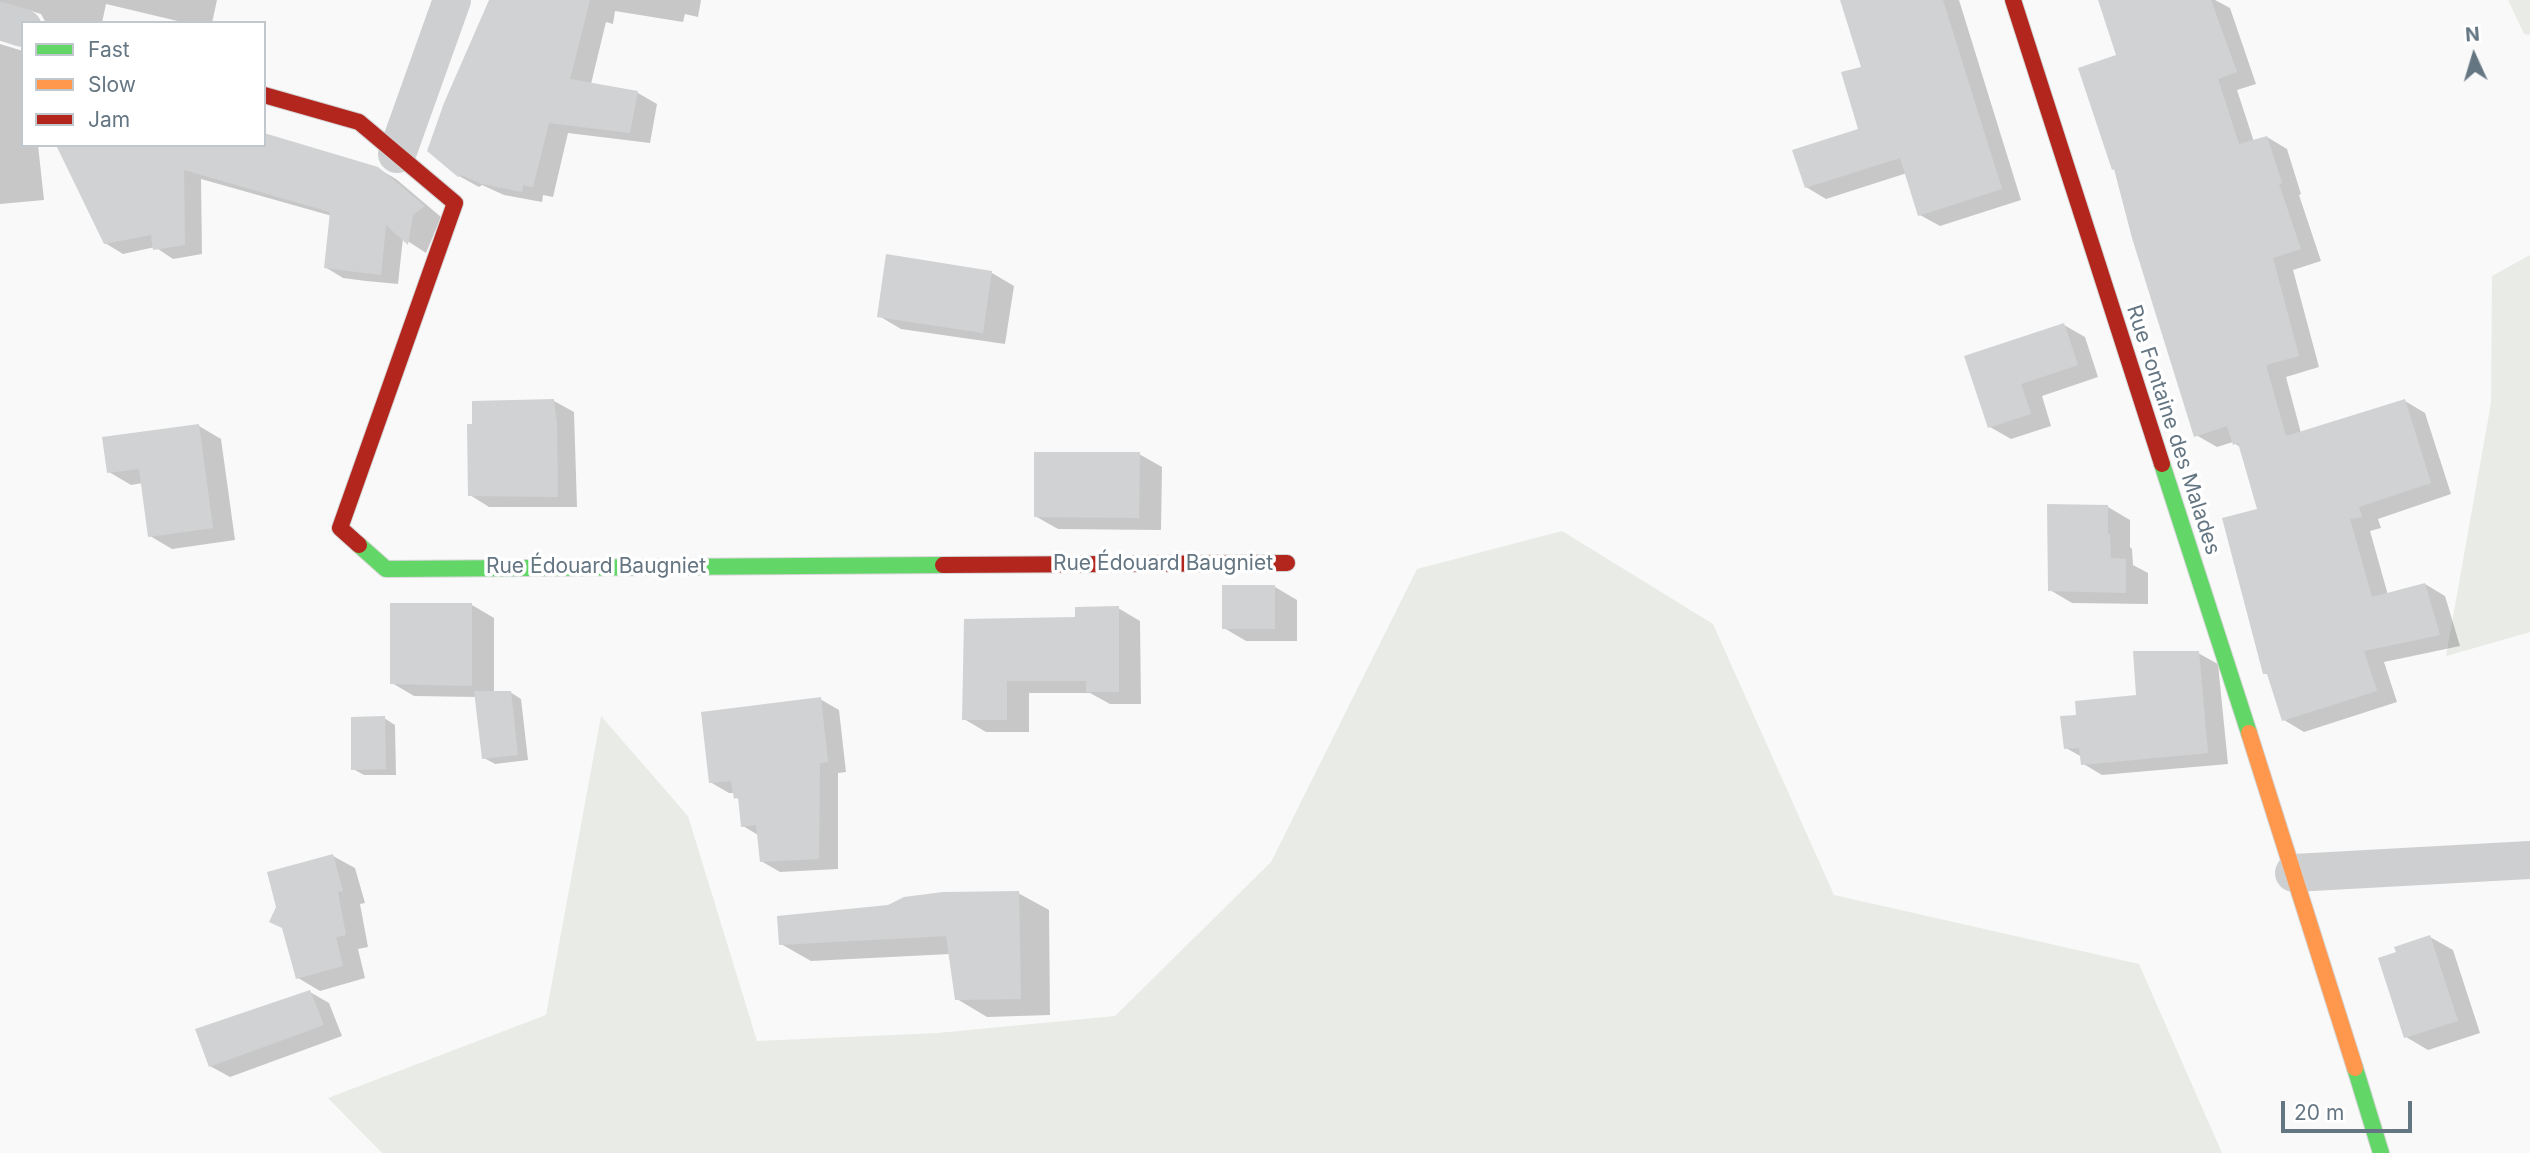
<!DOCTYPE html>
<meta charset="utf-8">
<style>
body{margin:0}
#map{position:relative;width:2530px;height:1153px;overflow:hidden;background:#f9f9f9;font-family:Inter,sans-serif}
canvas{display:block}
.legend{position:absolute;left:21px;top:21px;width:245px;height:126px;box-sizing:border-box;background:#fff;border:2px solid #c1c8cd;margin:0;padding:9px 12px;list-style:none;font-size:21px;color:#657683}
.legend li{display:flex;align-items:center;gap:14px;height:35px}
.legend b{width:35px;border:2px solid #c1c8cd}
.north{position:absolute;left:2439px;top:21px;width:70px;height:70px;-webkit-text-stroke:5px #fff;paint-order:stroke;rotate:356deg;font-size:19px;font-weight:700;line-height:28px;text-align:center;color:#657683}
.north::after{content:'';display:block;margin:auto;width:24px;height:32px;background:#657683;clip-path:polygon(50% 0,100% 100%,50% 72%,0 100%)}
.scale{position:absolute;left:2281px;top:1101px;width:131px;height:32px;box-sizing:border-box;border:4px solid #657683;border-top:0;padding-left:9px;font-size:21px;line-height:24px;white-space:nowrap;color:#657683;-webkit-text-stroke:5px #fff;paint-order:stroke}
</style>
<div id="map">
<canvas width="2530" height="1153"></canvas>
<ul class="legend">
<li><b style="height:9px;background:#63d668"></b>Fast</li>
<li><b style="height:9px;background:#ff974d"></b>Slow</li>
<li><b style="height:9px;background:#b3261e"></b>Jam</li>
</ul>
<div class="north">N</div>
<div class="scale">20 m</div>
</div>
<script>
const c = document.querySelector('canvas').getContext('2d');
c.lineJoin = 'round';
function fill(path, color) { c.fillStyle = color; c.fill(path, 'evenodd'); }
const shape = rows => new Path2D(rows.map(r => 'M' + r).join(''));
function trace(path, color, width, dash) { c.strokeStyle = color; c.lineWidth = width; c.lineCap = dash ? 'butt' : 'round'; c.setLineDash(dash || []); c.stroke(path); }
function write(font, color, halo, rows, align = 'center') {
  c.font = font + ' Inter,sans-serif'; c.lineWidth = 7; c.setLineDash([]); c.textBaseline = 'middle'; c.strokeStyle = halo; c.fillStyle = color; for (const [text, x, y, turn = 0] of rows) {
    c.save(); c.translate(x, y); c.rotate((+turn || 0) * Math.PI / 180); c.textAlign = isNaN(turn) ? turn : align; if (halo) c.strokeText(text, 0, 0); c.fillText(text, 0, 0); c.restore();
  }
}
fill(shape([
 [2508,0,2530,0,2530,35,2524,34],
 [2530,255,2530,632,2446,656,2491,403,2492,276],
 [1562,531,1713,624,1834,895,2139,964,2222,1153,382,1153,328,1098,546,1015,601,716,688,816,757,1041,938,1033,1115,1016,1271,862,1417,569]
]), '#e8ebe6');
fill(shape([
 [0,0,217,0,212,23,186,23,106,4,102,23,46,23,41,14,25,9,0,20],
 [494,0,701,0,698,17,685,14,683,22,615,11,613,24,606,22,591,84,638,93,657,104,650,143,568,133,553,197,543,195,542,202,504,195,482,185,479,187,459,176],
 [1841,0,1959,0,2021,200,1940,226,1920,215,1907,173,1826,199,1806,187,1861,130,1863,68],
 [2099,0,2215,0,2230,8,2256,84,2237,90,2254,142,2267,137,2287,149,2301,194,2299,195,2321,261,2293,270,2319,367,2286,377,2301,433,2405,401,2425,413,2451,494,2378,519,2381,528,2370,531,2388,595,2425,584,2445,596,2460,646,2384,662,2397,702,2304,732,2284,720,2259,510,2241,448,2233,442,2217,447,2196,435,2116,170,2113,169,2118,57],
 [0,44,23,51,23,145,38,145,44,200,0,204],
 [58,145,377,168,396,179,441,217,426,253,403,238,398,284,366,281,343,278,325,267,332,216,201,179,202,254,173,259,155,247,123,254,105,243],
 [888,256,992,273,1014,286,1005,344,901,329,879,316],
 [2064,325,2085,337,2098,377,2042,396,2051,426,2011,439,1990,427],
 [554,401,574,412,577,507,489,507,470,495],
 [199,426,221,439,235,540,172,549,150,536,143,483,131,485,109,472],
 [1139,454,1162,467,1161,530,1058,529,1035,516],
 [2108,507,2130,520,2130,547,2132,549,2133,565,2148,573,2148,604,2072,603,2050,590],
 [1275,587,1297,600,1297,641,1246,641,1224,628],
 [472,605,494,618,494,693,510,692,521,699,528,760,495,764,484,758,477,697,414,696,392,683],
 [1118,608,1140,621,1141,704,1110,704,1090,693,1029,693,1029,732,986,732,964,719,1077,619],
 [2198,653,2218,664,2228,764,2102,775,2082,763,2082,757,2066,748,2078,717,2138,697],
 [820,699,839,710,846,772,838,773,838,869,780,872,761,861,758,835,743,826,740,800,735,797,735,793,729,793,710,782],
 [384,718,395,725,396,775,364,775,353,769],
 [333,856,355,868,365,903,360,904,368,947,358,949,365,978,320,991,298,978],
 [1018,893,1049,910,1050,1015,987,1017,957,999,950,954,811,961,781,944],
 [2430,937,2453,950,2480,1033,2428,1050,2406,1037],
 [310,992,329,1003,342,1036,230,1077,210,1066]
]), '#0003');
fill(shape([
 [489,0,590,0,570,79,638,91,630,133,549,123,533,187,523,185,522,192,482,184,461,175,458,177,427,151,444,103],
 [1840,0,1943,0,2002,189,1918,216,1900,158,1805,188,1792,150,1858,129,1841,72,1861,67],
 [2098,0,2211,0,2237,72,2218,79,2239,144,2267,136,2282,183,2279,184,2301,249,2273,258,2299,356,2266,365,2286,436,2405,399,2431,483,2359,507,2362,517,2350,519,2372,597,2425,583,2440,635,2364,651,2377,691,2282,721,2267,674,2263,674,2222,518,2257,509,2238,443,2233,445,2227,426,2194,437,2132,238,2114,169,2112,170,2078,68,2116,55],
 [264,133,378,167,425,206,413,215,408,245,386,225,381,275,324,268,330,212,184,170,185,245,153,250,151,235,104,244,56,145,264,145],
 [886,254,992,271,983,333,877,317],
 [2064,323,2078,365,2021,384,2031,414,1988,428,1964,356],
 [554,399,557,425,558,497,468,496,467,424,472,424,472,401],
 [199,424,213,528,148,537,139,469,107,473,102,437],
 [1034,452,1140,452,1139,518,1034,517],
 [2047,504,2108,505,2108,534,2110,534,2111,558,2126,559,2126,593,2048,591],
 [1222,585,1275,585,1275,629,1222,629],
 [390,603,472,603,472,686,390,684],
 [1119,606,1119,692,1086,692,1086,681,1007,681,1007,720,962,720,964,619,1075,617,1075,607],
 [2133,651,2199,651,2208,753,2081,765,2079,748,2064,749,2060,716,2076,715,2075,701,2136,695],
 [474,691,511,691,518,755,482,759],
 [821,697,828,762,820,763,819,859,760,862,756,825,741,827,738,797,734,799,731,781,709,783,701,712],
 [385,716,386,769,351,770,351,717],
 [333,854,343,891,338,892,346,935,336,937,343,966,296,979,282,928,269,922,276,907,267,872],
 [1019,891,1021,999,955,1000,946,936,779,945,777,916,888,905,904,897,943,892],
 [2430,935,2458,1021,2404,1038,2378,958,2396,952,2394,947],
 [310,990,324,1025,209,1067,195,1029]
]), '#d0d2d3');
const fast = shape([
 [2162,464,2249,733],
 [359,545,386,569,943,565],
 [2355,1068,2381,1153]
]);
const slow = shape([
 [2249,733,2355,1068]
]);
const jam = shape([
 [2013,0,2162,464],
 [264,95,359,122,455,203,340,528,359,545],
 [943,565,1287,563]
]);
trace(fast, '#d5d6d7', 18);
trace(slow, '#d5d6d7', 18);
trace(jam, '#d5d6d7', 18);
trace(shape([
 [0,21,23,28],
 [397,154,452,0],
 [2294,873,2530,860]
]), '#cecfd0', 38);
trace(fast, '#63d668', 16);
trace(slow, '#ff974d', 16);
trace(jam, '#b3261e', 16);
write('21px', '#657683', '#fff', [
 ["Rue Fontaine des Malades",2173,430,72],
 ["Rue Édouard Baugniet",1163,564],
 ["Rue Édouard Baugniet",596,567]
]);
</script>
